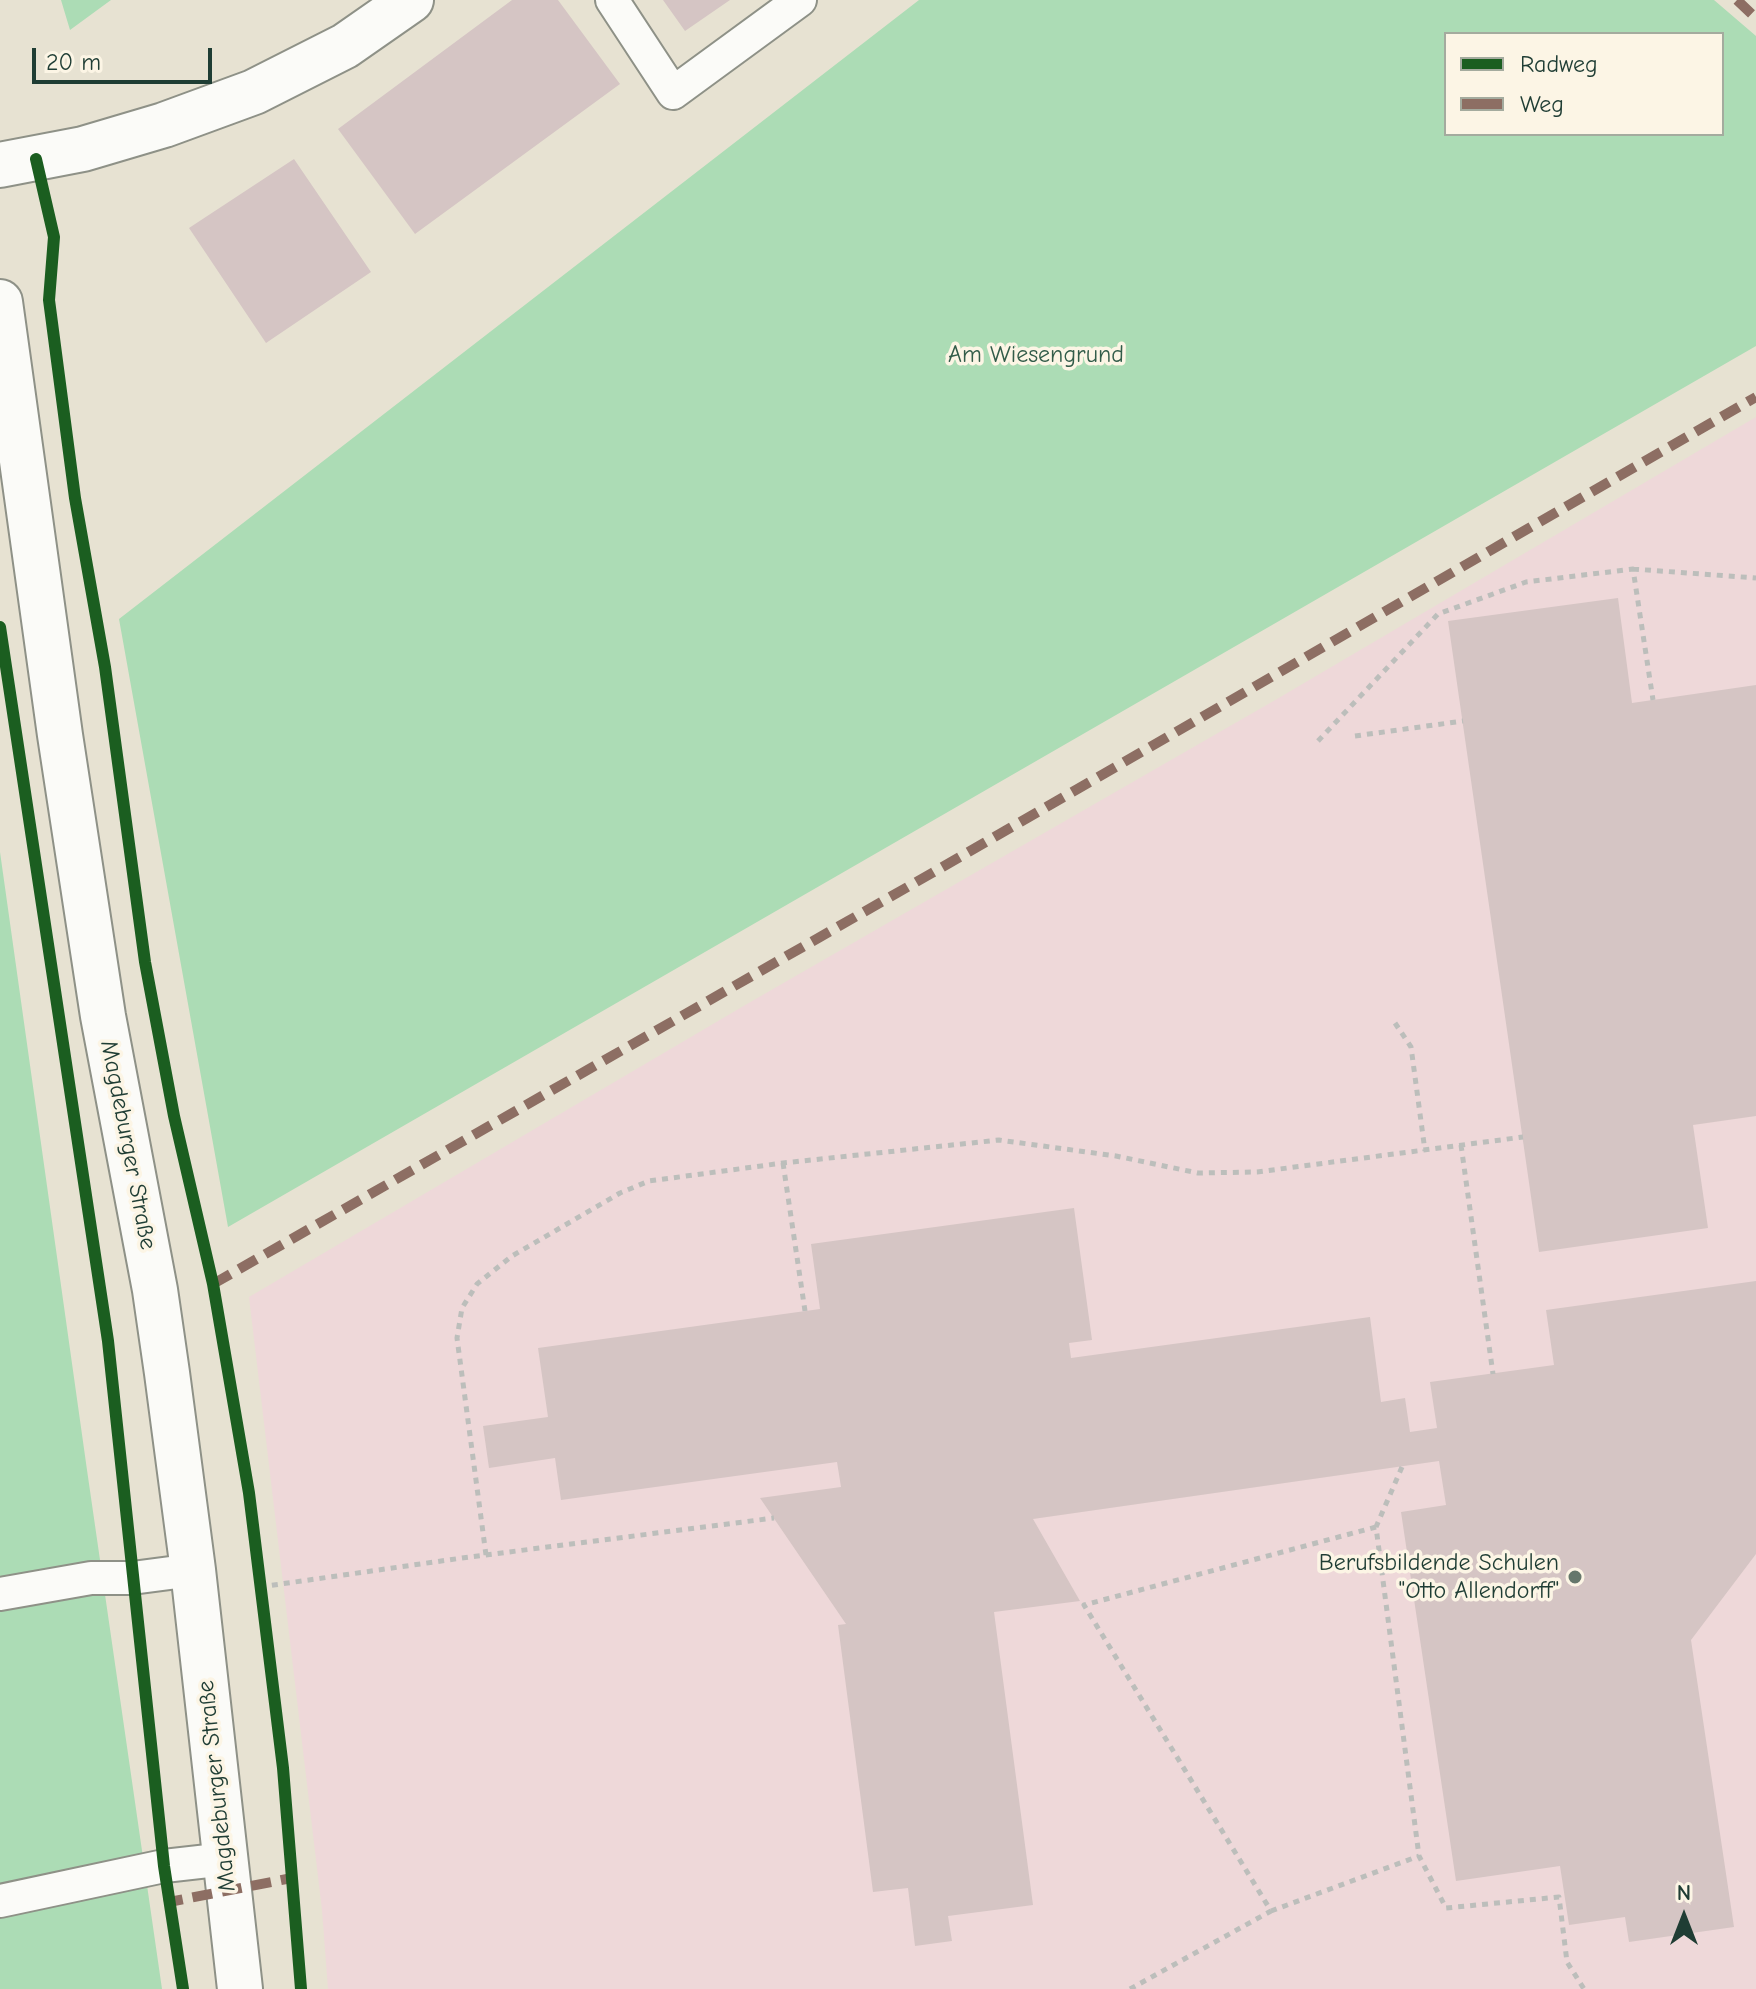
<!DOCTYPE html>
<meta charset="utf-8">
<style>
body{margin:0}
#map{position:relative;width:1756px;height:1989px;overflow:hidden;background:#e7e2d2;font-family:"Comic Neue",sans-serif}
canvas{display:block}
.legend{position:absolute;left:1444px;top:32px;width:280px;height:104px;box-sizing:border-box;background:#fcf5e5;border:2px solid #a4ab9e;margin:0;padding:10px 14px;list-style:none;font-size:24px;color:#1f3d34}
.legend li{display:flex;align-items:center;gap:16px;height:40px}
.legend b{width:40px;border:2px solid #a4ab9e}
.north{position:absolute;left:1644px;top:1877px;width:80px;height:80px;-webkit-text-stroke:6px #fcf5e5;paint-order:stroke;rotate:0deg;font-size:22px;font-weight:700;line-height:32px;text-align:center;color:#1f3d34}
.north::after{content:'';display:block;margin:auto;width:28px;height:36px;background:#1f3d34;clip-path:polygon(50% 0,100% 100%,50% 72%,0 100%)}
.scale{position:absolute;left:32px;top:48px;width:180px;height:36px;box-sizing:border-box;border:4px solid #1f3d34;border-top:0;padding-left:10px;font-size:24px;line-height:28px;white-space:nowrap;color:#1f3d34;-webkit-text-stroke:6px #fcf5e5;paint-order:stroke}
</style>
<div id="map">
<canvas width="1756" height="1989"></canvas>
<ul class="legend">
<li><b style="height:10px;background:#1b5e20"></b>Radweg</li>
<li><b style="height:10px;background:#8d6e63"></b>Weg</li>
</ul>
<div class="north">N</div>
<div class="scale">20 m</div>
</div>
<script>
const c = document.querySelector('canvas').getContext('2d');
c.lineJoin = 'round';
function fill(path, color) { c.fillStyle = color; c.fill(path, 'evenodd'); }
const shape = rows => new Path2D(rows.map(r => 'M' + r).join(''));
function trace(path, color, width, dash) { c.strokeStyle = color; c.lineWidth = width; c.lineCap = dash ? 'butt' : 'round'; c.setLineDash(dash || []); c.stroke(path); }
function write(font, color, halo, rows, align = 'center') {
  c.font = font + ' "Comic Neue",sans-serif'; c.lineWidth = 7; c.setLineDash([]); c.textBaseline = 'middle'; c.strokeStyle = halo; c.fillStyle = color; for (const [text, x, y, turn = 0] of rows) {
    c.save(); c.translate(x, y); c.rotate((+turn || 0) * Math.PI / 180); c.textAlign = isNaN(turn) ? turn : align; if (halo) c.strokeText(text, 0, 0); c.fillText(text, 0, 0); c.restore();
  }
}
fill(shape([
 [1756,417,1756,1989,328,1989,322,1910,249,1297,747,1004,1277,699]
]), '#eed8d9');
fill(shape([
 [61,0,111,0,70,30],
 [919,0,1714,0,1756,36,1756,346,228,1227,119,619],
 [1446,34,1722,34,1722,134,1446,134],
 [0,852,87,1470,162,1989,0,1989]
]), '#acdcb5');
fill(shape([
 [512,0,558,0,620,84,415,234,338,129],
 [663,0,730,0,685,31],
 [294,159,371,272,266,343,189,228],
 [1618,598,1632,703,1756,685,1756,1116,1693,1125,1708,1228,1539,1252,1448,621],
 [1074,1208,1092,1340,1069,1343,1071,1358,1370,1317,1381,1402,1405,1398,1410,1432,1437,1428,1430,1382,1554,1365,1546,1310,1756,1281,1756,1554,1691,1640,1734,1927,1629,1942,1625,1917,1569,1925,1560,1866,1456,1881,1401,1512,1446,1505,1439,1461,1033,1519,1080,1601,994,1612,1033,1905,948,1916,952,1941,915,1946,908,1888,873,1892,838,1625,846,1624,760,1498,841,1487,837,1462,561,1500,555,1458,489,1468,483,1426,548,1417,538,1348,820,1309,811,1244]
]), '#d5c5c4');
const lane = shape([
 [612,0,673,93,800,0],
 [0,1594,91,1578,132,1578,193,1570],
 [0,1901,164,1866,226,1859]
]);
const street = shape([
 [0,165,83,149,164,125,254,92,345,46,411,0]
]);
const secondary = shape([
 [0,302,60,735,103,1016,155,1290,167,1373,193,1570,240,1989]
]);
trace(lane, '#8e9187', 36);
trace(street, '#8e9187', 48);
trace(secondary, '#8e9187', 48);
trace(shape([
 [1633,569,1756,578],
 [1355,736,1463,721],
 [1318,741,1438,614,1526,582,1633,569,1653,700],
 [1395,1023,1411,1047,1425,1151],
 [1461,1145,1493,1374],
 [783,1163,805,1311],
 [1402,1467,1376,1527,1419,1856,1446,1908,1559,1897,1567,1962,1584,1989],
 [486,1555,457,1338,462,1308,477,1284,512,1256,620,1193,649,1181,783,1163,999,1140,1116,1156,1198,1173,1257,1172,1523,1137],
 [260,1587,462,1558,774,1518],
 [1271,1911,1419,1856],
 [1130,1989,1271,1911,1084,1605,1376,1527]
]), '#bcbebb', 5, [6, 6]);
trace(lane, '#fbfbf8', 32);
trace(street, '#fbfbf8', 44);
trace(secondary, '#fbfbf8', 44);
trace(shape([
 [1737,0,1756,18],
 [213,1284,932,873,1756,397],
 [168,1896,169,1902,292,1878]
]), '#8d6e63', 10, [20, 10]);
trace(shape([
 [36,159,54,237,49,300,75,498,105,667,145,962,174,1116,213,1284,249,1493,283,1768,301,1989],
 [0,627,108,1341,164,1866,183,1989]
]), '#1b5e20', 12);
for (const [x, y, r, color] of [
 [1575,1577,8,"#65776b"]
]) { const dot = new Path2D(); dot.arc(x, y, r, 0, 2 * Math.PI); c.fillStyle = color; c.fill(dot); trace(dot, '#fcf5e5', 3); }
write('24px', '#325c49', '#fcf5e5', [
 ["Am Wiesengrund",1036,355]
]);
write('24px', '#1f3d34', '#fcf5e5', [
 ["Magdeburger Straße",128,1145,79],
 ["Magdeburger Straße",217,1786,-96]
]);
write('24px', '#1f3d34', '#fcf5e5', [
 ["Berufsbildende Schulen",1559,1563],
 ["\"Otto Allendorff\"",1559,1591]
], 'right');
</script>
